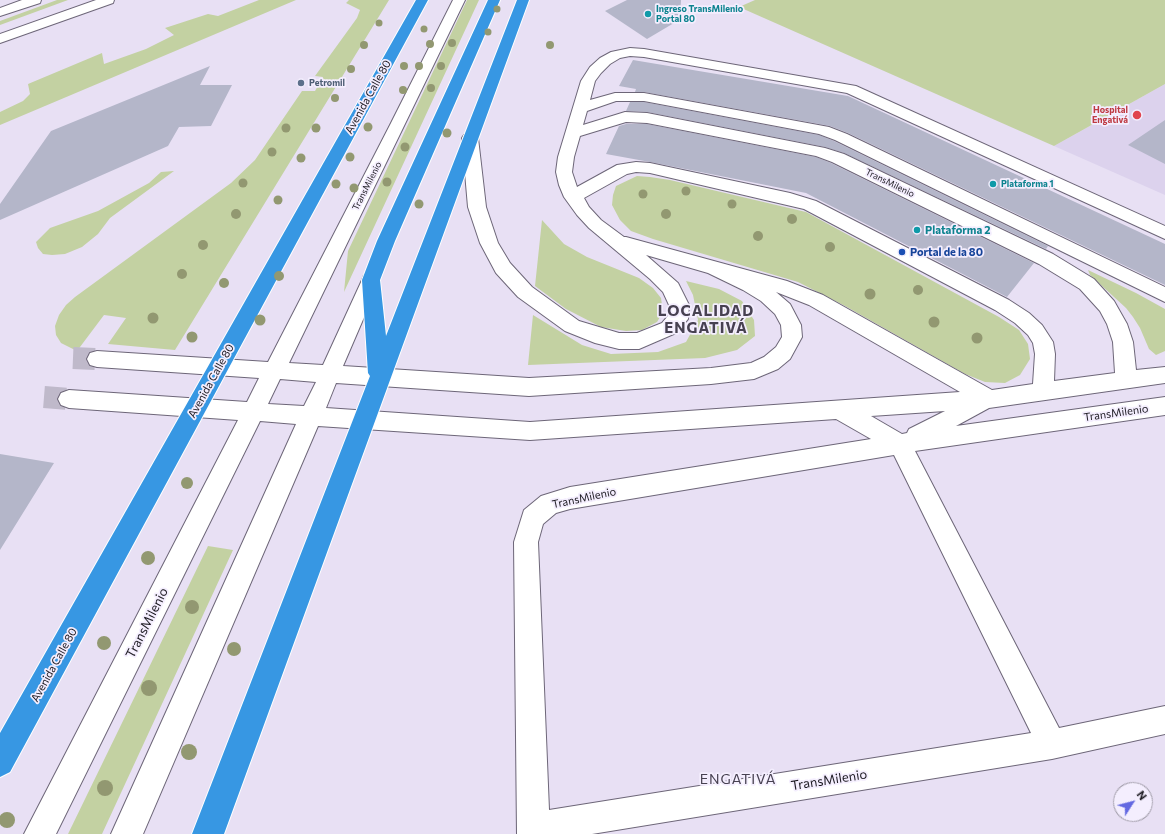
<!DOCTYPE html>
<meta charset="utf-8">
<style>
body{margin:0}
#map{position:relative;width:1165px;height:834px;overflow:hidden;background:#e8e0f4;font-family:Commissioner,sans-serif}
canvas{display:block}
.north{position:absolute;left:1113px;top:782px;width:40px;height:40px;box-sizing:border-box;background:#f4eefe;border:1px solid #9e9aa6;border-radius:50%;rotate:54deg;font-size:11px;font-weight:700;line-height:16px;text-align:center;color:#1d1b22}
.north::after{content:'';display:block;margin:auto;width:14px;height:18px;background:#6368e1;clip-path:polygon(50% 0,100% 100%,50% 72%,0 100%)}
</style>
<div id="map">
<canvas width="1165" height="834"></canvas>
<div class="north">N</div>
</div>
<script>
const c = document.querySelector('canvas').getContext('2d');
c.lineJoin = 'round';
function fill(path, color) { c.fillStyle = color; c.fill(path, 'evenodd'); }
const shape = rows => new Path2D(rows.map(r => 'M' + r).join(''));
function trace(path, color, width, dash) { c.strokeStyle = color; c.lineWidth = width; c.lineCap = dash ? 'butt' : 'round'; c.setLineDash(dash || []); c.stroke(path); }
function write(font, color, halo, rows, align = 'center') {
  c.font = font + ' Commissioner,sans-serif'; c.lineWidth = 3.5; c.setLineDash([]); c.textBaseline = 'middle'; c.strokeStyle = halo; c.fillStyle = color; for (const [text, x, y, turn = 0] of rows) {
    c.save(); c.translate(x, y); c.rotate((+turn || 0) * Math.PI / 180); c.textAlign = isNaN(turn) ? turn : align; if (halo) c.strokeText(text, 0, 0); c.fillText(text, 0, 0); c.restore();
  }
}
fill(shape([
 [1165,84,1165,195,1054,146]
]), '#dcd2ed');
fill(shape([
 [57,0,68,0,0,25,0,21],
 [259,0,296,0,0,125,0,112,23,101,30,94,28,84,102,53,104,64,146,49,174,35,165,28,208,14,218,16],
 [349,0,389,0,175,350,108,344,126,318,104,315,77,351,61,343,56,335,55,326,59,315,66,305,75,297,231,183,255,160,302,91,315,91,323,77,315,76,357,18,360,10,346,3],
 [467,0,479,0,344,292,348,251],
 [755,0,1165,0,1165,84,1054,146,739,7],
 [174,171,110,218,98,234,82,247,65,254,52,255,43,254,38,248,36,242,50,228,98,211,149,183,161,172],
 [637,176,650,177,670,180,806,212,999,317,1019,330,1028,344,1030,359,1020,375,1005,383,985,382,965,374,845,306,798,282,653,239,631,231,620,220,612,205,613,195,616,186],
 [542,220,564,244,587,257,639,278,653,288,661,298,663,312,657,322,642,330,626,331,601,327,566,309,535,286],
 [1088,270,1136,293,1165,309,1165,351,1156,355,1149,349,1140,328,1133,317,1126,308,1090,275],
 [686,281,719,289,742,301,754,320,755,336,737,350,705,358,528,365,533,315,582,345,611,354,658,352,686,342,698,320,693,295],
 [208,546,233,550,102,834,68,834]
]), '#c3d1a2');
fill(shape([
 [627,0,681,0,680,18,674,23,647,39,605,11],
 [633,60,848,96,1165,244,1165,285,848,133,830,126,644,92,635,92,636,89,619,86],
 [210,66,200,85,232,85,211,126,179,127,168,146,0,220,0,204,51,131],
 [630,102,644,102,819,135,834,141,1048,246,1046,249,844,153,825,147,647,112,626,111],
 [1165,120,1165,164,1128,145],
 [626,124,647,124,816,157,831,163,1034,263,1007,297,806,193,650,162,606,154,619,126],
 [0,454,54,463,0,550]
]), '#b4b6c9');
trace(shape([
 [73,358,97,359],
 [44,397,69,399]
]), '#bfb9ca', 22, [22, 11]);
const minor = shape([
 [22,0,41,0,40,3,0,16,0,8,22,0],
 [96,0,114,0,113,3,0,43,0,34,96,0],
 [453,0,465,0,289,363,323,365,362,280,364,275,371,273,378,275,380,280,343,366,529,378,711,368,751,363,764,357,776,347,782,337,781,325,775,314,761,301,743,290,708,273,646,255,678,283,689,305,688,319,676,333,639,349,619,349,595,343,565,331,518,297,496,273,480,243,468,207,462,138,464,135,470,133,476,135,478,138,486,207,498,243,510,263,532,287,579,321,619,333,637,333,662,323,668,316,669,305,663,292,650,279,589,228,577,215,564,197,559,185,556,172,558,157,581,81,590,67,600,58,611,52,630,48,644,49,856,86,1165,226,1165,239,847,93,644,57,630,56,620,58,610,64,601,73,595,81,590,100,615,93,644,93,829,127,847,134,1165,287,1165,302,835,140,819,134,644,101,616,101,587,111,583,125,625,112,647,113,825,148,844,154,1053,254,1094,279,1114,301,1127,324,1133,342,1136,370,1165,367,1165,383,989,408,956,426,1165,397,1165,415,915,451,1059,728,1165,706,1165,734,1052,759,592,834,517,834,514,542,524,510,541,496,570,487,871,439,836,419,530,440,318,426,143,834,111,834,296,424,260,421,56,834,24,834,238,420,69,408,61,405,58,399,61,393,69,390,247,402,259,378,97,367,90,365,87,359,90,353,97,351,268,362,390,125,453,0],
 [626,122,647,123,816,156,832,162,1039,264,1080,289,1100,311,1107,324,1113,342,1115,373,1054,381,1055,354,1053,342,1042,325,1029,313,1009,300,816,201,790,193,650,163,636,162,617,165,577,187,572,172,574,157,580,136,626,122],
 [636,172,650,173,804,209,995,310,1015,323,1028,335,1033,343,1035,354,1033,384,992,390,823,295,787,281,626,237,624,237,601,220,589,207,584,198,627,174,636,172],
 [776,292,809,305,960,392,530,422,326,408,336,383,529,396,711,384,754,379,778,369,790,359,802,337,801,325,790,304,776,292],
 [280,379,316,382,304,406,268,404,280,379],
 [945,411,909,429,907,433,902,434,871,416,945,411],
 [894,455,1031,733,549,810,538,542,543,524,556,513,570,509,894,455]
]);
const highway = shape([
 [416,0,428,0,10,772,0,777,0,733,416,0],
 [488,0,500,0,395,241,380,280,386,336,517,0,529,0,224,834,192,834,370,376,368,373,362,280,377,241,488,0]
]);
trace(minor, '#6d6678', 2);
trace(highway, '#fff', 2);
fill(minor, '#fff');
fill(highway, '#3797e3');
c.fillStyle = '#929871';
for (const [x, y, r] of [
 [497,9,3.5],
 [379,23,3.5],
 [424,29,3.5],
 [488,32,3.5],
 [452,43,4],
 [430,44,4],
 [364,45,4],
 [550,45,4],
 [404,66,4],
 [419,66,4],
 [441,66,4],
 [351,69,4],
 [431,88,4],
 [403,90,4],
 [335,98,4],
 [368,127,4.5],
 [286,128,4.5],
 [316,128,4.5],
 [447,133,4.5],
 [405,147,4.5],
 [272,152,4.5],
 [350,157,4.5],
 [301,158,4.5],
 [387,182,4.5],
 [243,183,4.5],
 [336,184,4.5],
 [354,188,4.5],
 [686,191,4.5],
 [643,194,4.5],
 [278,200,4.5],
 [419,204,4.5],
 [732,204,4.5],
 [236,214,5],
 [666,214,5],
 [792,219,5],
 [758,236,5],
 [203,245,5],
 [830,247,5],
 [182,274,5],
 [279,276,5],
 [224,283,5],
 [918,290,5],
 [870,294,5.5],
 [153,318,5.5],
 [260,320,5.5],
 [934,322,5.5],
 [192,337,5.5],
 [977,338,5.5],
 [187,483,6],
 [148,558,7],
 [192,607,7],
 [104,643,7],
 [234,649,7],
 [149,688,8],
 [189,752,8],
 [105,788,8],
 [7,820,8]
]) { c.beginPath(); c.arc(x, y, r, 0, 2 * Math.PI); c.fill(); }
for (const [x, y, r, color] of [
 [648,14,4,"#0f9aa8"],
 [301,83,4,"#5c6f8a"],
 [1137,115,5,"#e0444e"],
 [993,184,4,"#0f9aa8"],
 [917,230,4,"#0f9aa8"],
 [902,252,4,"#1a4fb4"]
]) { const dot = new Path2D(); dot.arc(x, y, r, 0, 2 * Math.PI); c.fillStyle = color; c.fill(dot); trace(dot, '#f4eefe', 1.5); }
write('bold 9px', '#0d838f', '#f4eefe', [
 ["Ingreso TransMilenio",656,9],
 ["Portal 80",656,19],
 ["Plataforma 1",1001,184]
], 'left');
write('bold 9px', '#4e5e75', '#f4eefe', [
 ["Petromil",309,83]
], 'left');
write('bold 9px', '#be3a42', '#f4eefe', [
 ["Hospital",1128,110],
 ["Engativá",1128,120]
], 'right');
write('9px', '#1d1b22', '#f4eefe', [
 ["TransMilenio",890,183,26],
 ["TransMilenio",367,186,-63]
]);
write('11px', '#1d1b22', '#f4eefe', [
 ["Avenida Calle 80",368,97,-61],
 ["Avenida Calle 80",211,381,-61],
 ["TransMilenio",1116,413,-8],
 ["TransMilenio",584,498,-12],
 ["Avenida Calle 80",54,665,-61]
]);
write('bold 11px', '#0d838f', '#f4eefe', [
 ["Plataforma 2",925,230]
], 'left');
write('bold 11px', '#164399', '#f4eefe', [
 ["Portal de la 80",910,252]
], 'left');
write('13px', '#1d1b22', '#f4eefe', [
 ["TransMilenio",147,623,-63],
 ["TransMilenio",829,780,-9]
]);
c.letterSpacing = '1px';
write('14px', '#474151', '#f4eefe', [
 ["ENGATIVÁ",738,779]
]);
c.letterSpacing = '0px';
c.letterSpacing = '1px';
write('bold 15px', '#474151', '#f4eefe', [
 ["LOCALIDAD",706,311],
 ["ENGATIVÁ",706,328]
]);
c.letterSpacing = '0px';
</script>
